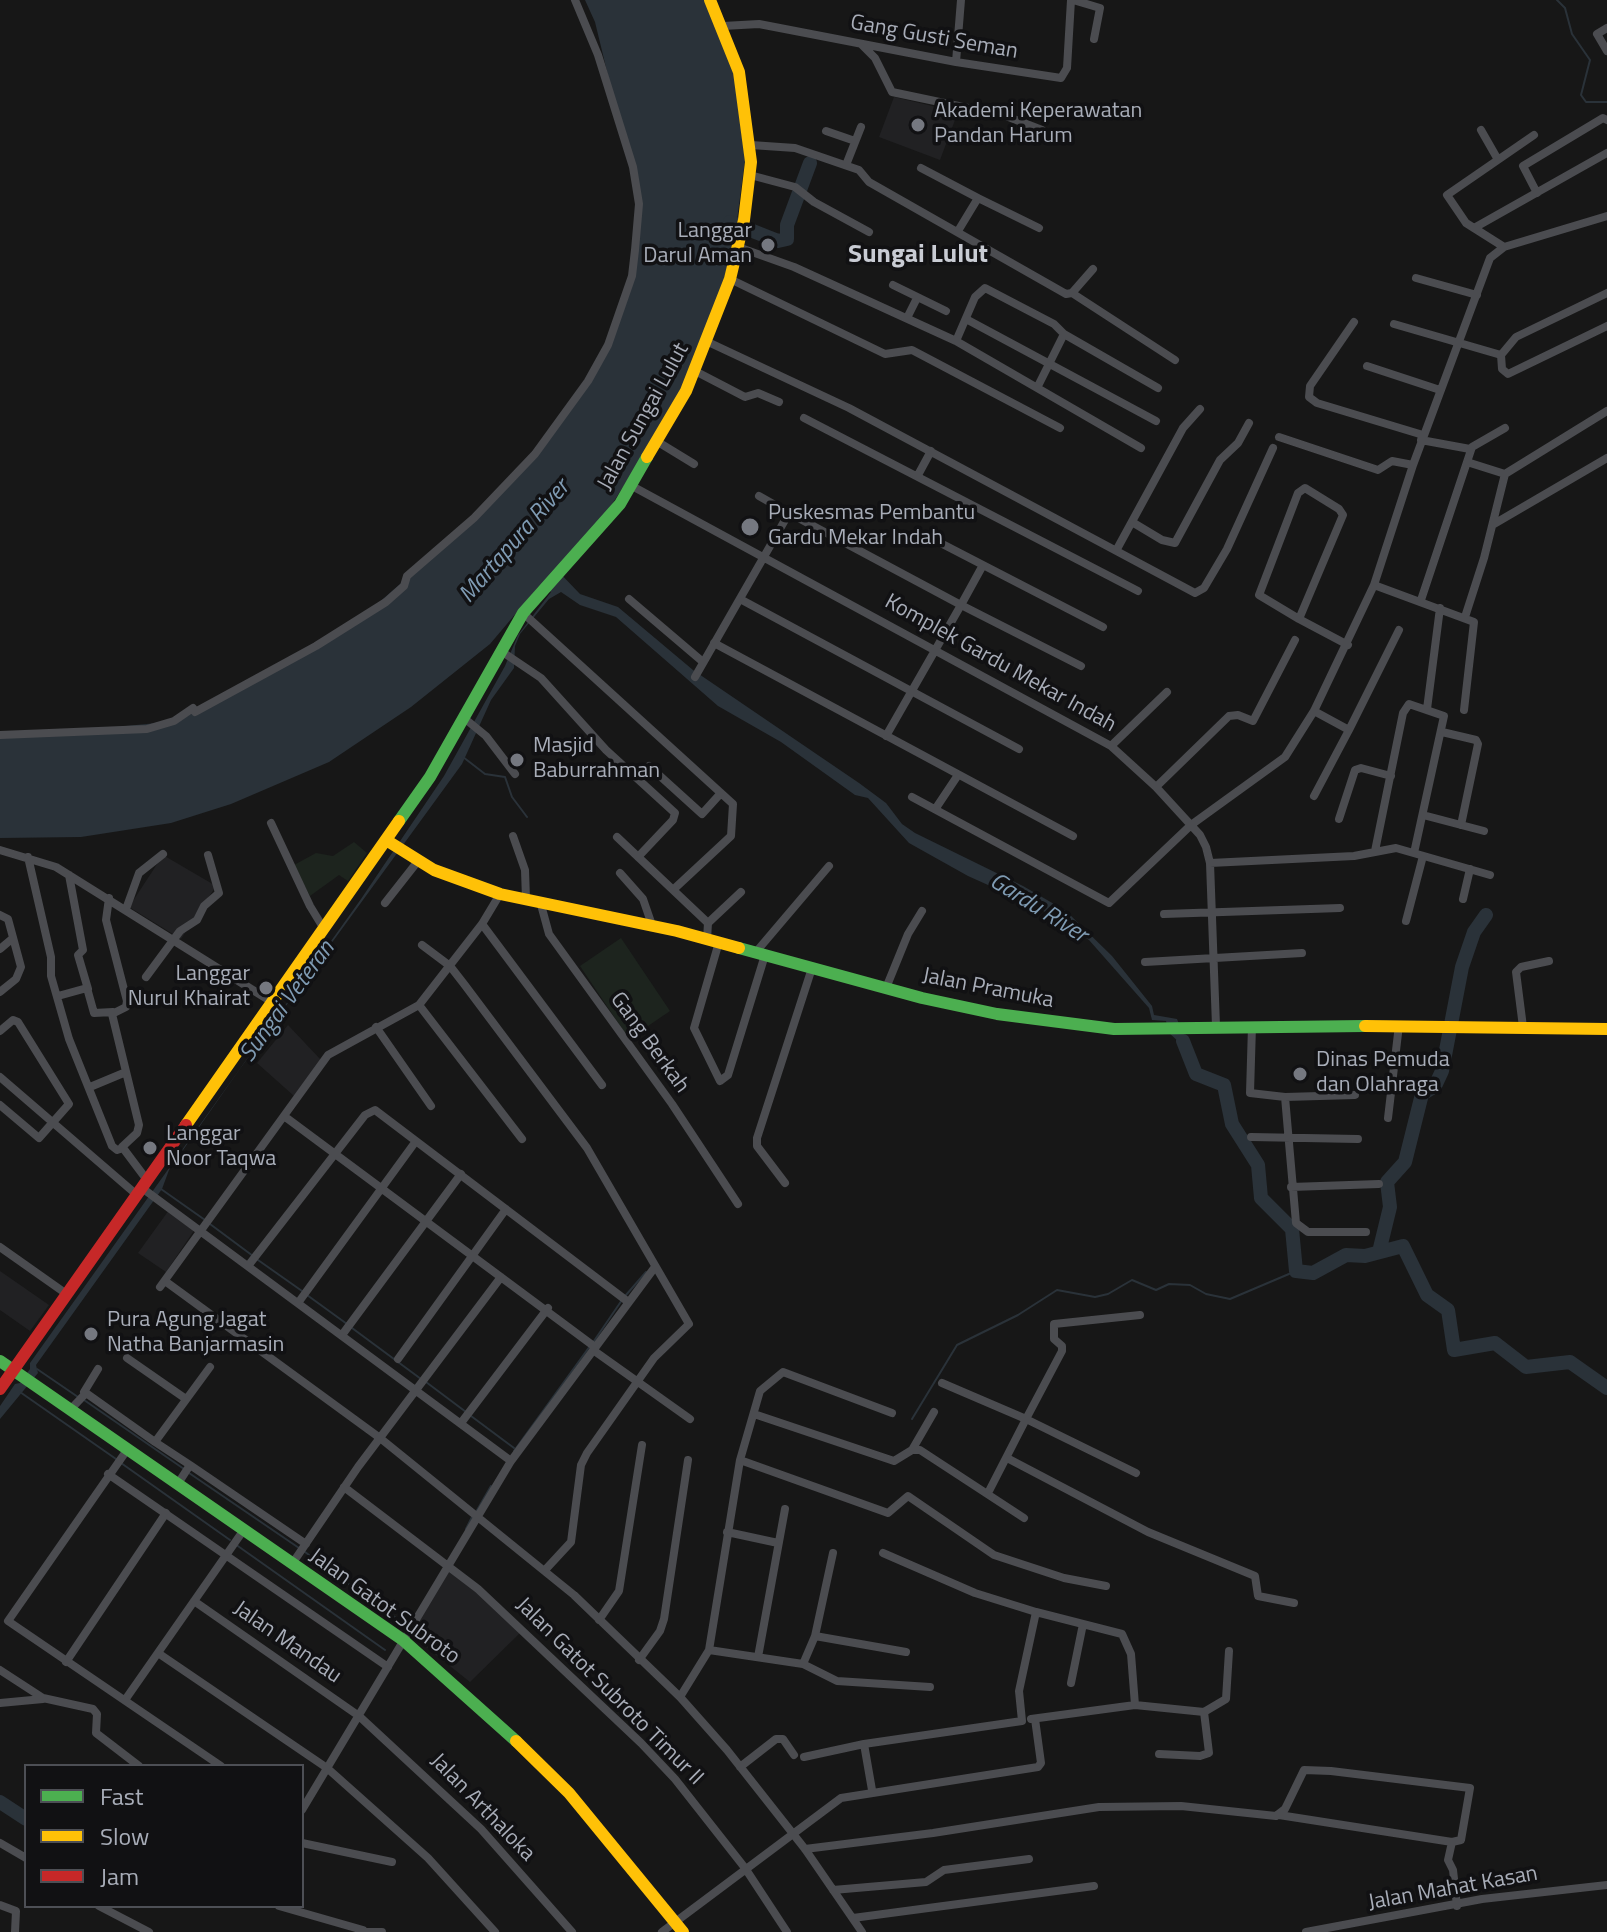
<!DOCTYPE html>
<style>
body{margin:0}
#map{position:relative;width:1607px;height:1932px;overflow:hidden;background:#171717;font-family:"Titillium Web",sans-serif}
canvas{display:block}
.legend{position:absolute;left:24px;top:1764px;width:280px;height:144px;box-sizing:border-box;background:#111113;border:2px solid #4d4f55;margin:0;padding:10px 14px;list-style:none;font-size:24px;color:#a8adb8}
.legend li{display:flex;align-items:center;gap:16px;height:40px}
.legend b{width:40px;border:2px solid #4d4f55}
</style>
<div id="map">
<canvas width="1607" height="1932"></canvas>
<ul class="legend">
<li><b style="height:10px;background:#4caf50"></b>Fast</li>
<li><b style="height:10px;background:#ffc107"></b>Slow</li>
<li><b style="height:10px;background:#c62828"></b>Jam</li>
</ul>
</div>
<script>
const c = document.querySelector('canvas').getContext('2d');
c.lineJoin = 'round';
function fill(path, color) { c.fillStyle = color; c.fill(path, 'evenodd'); }
const shape = rows => new Path2D(rows.map(r => 'M' + r).join(''));
function trace(path, color, width, dash) { c.strokeStyle = color; c.lineWidth = width; c.lineCap = dash ? 'butt' : 'round'; c.setLineDash(dash || []); c.stroke(path); }
function write(font, color, halo, rows, align = 'center') {
  c.font = font + ' "Titillium Web",sans-serif'; c.lineWidth = 7; c.setLineDash([]); c.textBaseline = 'middle'; c.strokeStyle = halo; c.fillStyle = color; for (const [text, x, y, turn = 0] of rows) {
    c.save(); c.translate(x, y); c.rotate((+turn || 0) * Math.PI / 180); c.textAlign = isNaN(turn) ? turn : align; if (halo) c.strokeText(text, 0, 0); c.fillText(text, 0, 0); c.restore();
  }
}
fill(shape([
 [894,97,958,112,940,160,879,137],
 [163,855,216,886,181,939,129,907],
 [288,1025,321,1060,294,1096,257,1063],
 [169,1210,195,1229,166,1272,138,1253],
 [0,1271,49,1305,30,1331,0,1310],
 [450,1566,520,1633,470,1682,411,1635]
]), '#212123');
fill(shape([
 [354,842,367,853,348,881,339,875,310,896,294,865,316,853,333,856],
 [621,938,670,1011,629,1039,580,966]
]), '#1d241e');
fill(shape([
 [585,0,706,0,733,66,745,160,735,235,715,317,677,403,598,526,556,569,580,594,618,607,693,670,859,783,886,803,902,824,915,833,1023,886,1066,911,1112,956,1152,1006,1154,1015,1177,1019,1192,1057,1184,1060,1179,1042,1169,1033,1166,1021,1152,1020,1149,1008,1089,940,1037,907,968,876,909,843,868,798,855,795,781,742,718,706,616,617,580,605,561,592,549,599,520,634,515,646,514,668,491,700,462,764,237,1073,169,1170,162,1189,36,1365,38,1373,0,1419,0,1406,15,1384,20,1383,30,1369,30,1363,361,899,444,776,505,666,518,635,551,592,540,585,490,644,411,707,329,762,231,804,171,823,81,837,0,838,0,738,178,721,301,654,376,605,480,514,528,466,584,390,634,278,640,207,595,22]
]), '#2a3239');
trace(shape([
 [1557,0,1565,8,1572,34,1590,60,1581,95,1586,102,1607,102],
 [463,757,485,774,505,777,512,797,527,817],
 [161,1189,205,1220],
 [210,1224,253,1256],
 [258,1260,302,1291],
 [307,1295,347,1324],
 [626,1295,646,1272],
 [352,1328,421,1379],
 [594,1341,622,1300],
 [37,1369,78,1397],
 [426,1382,466,1412],
 [20,1392,116,1459],
 [84,1400,184,1469],
 [471,1416,514,1448],
 [912,1419,957,1345,1018,1315,1057,1290,1095,1297,1108,1294,1132,1280,1156,1290,1169,1284,1190,1285,1206,1294,1230,1299,1296,1271],
 [514,1451,590,1346],
 [121,1463,230,1540],
 [189,1473,299,1548],
 [476,1512,491,1486],
 [466,1529,472,1517],
 [235,1544,385,1650],
 [305,1552,407,1626,409,1624]
]), '#2a3239', 2);
trace(shape([
 [730,222,778,241,787,239,787,225,810,163],
 [1183,1041,1196,1074,1224,1085,1232,1124,1258,1165,1261,1198,1292,1229,1296,1271,1313,1273,1346,1255,1365,1256,1403,1246,1427,1295,1448,1310,1454,1350,1495,1343,1526,1367,1570,1362,1607,1388],
 [1379,1252,1390,1207,1387,1182,1405,1162,1422,1094,1435,1086,1442,1071,1462,967,1474,932,1486,915],
 [0,1802,26,1819]
]), '#2a3239', 14);
trace(shape([
 [1073,0,1100,8,1094,39],
 [723,26,759,24,956,62,1061,78,1067,68,1071,0],
 [1607,28,1597,34,1607,51],
 [862,45,875,58,892,92,1006,116,1042,130],
 [956,62,961,0],
 [1481,130,1497,158],
 [826,131,855,141],
 [751,145,795,148,859,170,869,182,1066,294,1072,293,1093,269],
 [846,165,861,127],
 [921,168,978,198],
 [750,175,795,187,814,202,869,232],
 [1537,193,1523,166,1603,118,1607,120],
 [1474,228,1607,153],
 [958,231,978,198,1039,228],
 [738,247,794,267,956,341,1141,448],
 [1504,247,1466,223,1447,195,1534,135],
 [1416,278,1477,295],
 [730,279,885,354,912,350,1060,428],
 [893,285,946,311],
 [1072,293,1175,360],
 [907,318,917,298],
 [966,319,1156,421],
 [1354,322,1310,386,1309,397,1317,403,1423,435],
 [1394,324,1501,355,1502,369,1508,374,1607,326],
 [956,341,975,297,985,288,1054,324,1064,334],
 [708,342,849,408,1195,593,1204,588,1227,549,1273,448],
 [1501,355,1516,337,1607,293],
 [1367,366,1440,390],
 [695,371,745,397,758,393,779,402],
 [1038,386,1064,334,1158,388],
 [804,418,1138,591],
 [1279,437,1378,470,1392,461,1413,465],
 [1421,440,1470,449],
 [658,442,694,464],
 [1467,462,1472,447,1505,428],
 [918,475,931,451],
 [632,486,1111,746,1156,787,1200,835,1206,847,1210,863,1216,1026],
 [759,496,789,513],
 [1132,522,1162,540,1175,543,1220,460,1238,443,1249,423],
 [1494,524,1607,458],
 [925,535,983,565],
 [1117,549,1183,428,1200,409],
 [1374,585,1474,622,1464,710],
 [629,599,703,662],
 [740,599,1019,749],
 [1421,600,1467,462,1505,474],
 [523,613,733,804,731,836,674,889],
 [1465,617,1484,558,1505,474,1607,411],
 [1299,619,1343,515,1339,509,1305,488,1298,493,1259,595,1299,619,1348,645],
 [714,643,1073,836],
 [501,651,541,678,606,750,675,813,673,820,638,857],
 [1081,666,961,605,983,565,1103,627],
 [695,677,789,513,961,605,886,736],
 [1427,709,1440,608],
 [464,718,486,736,515,774],
 [1349,730,1399,630],
 [1442,732,1476,740,1478,744,1461,825],
 [0,735,147,729,174,721,193,708,195,712,316,646,386,602,404,586,407,576,474,518,535,454,588,381,608,345,632,276,635,250,639,204,633,167,598,55,575,0],
 [1111,746,1167,692],
 [649,766,702,814,721,793],
 [1156,787,1229,716,1238,715,1253,721,1295,640],
 [1314,796,1349,730,1314,711],
 [912,797,1109,903,1191,825,1285,757,1314,711,1374,585,1413,465,1490,258,1504,247,1607,216],
 [936,808,958,775],
 [1423,815,1484,831],
 [1339,819,1355,770,1361,768,1391,776],
 [271,823,310,906,324,929],
 [513,836,525,870,526,899],
 [617,837,708,923,707,939],
 [0,850,56,867,272,1002],
 [1375,851,1403,713,1409,704,1444,716,1414,853],
 [28,857,51,957,51,976,69,1039,112,1146,117,1150,123,1148,147,1180],
 [1210,863,1354,856,1396,848,1490,875],
 [620,873,643,899,652,925],
 [69,875,83,950,78,955,88,989],
 [109,898,106,920,127,1001,126,1007,112,1014,139,1125,137,1133,122,1147],
 [1463,899,1470,869],
 [540,901,549,934,672,1104,738,1204],
 [385,903,418,861],
 [126,909,139,873,163,854],
 [1164,914,1340,908],
 [0,915,8,919,21,967,16,979,0,992],
 [1406,921,1423,856],
 [708,923,741,892],
 [482,924,602,1085],
 [719,942,694,1028,720,1081,728,1075,765,955],
 [422,945,450,966,464,984,587,1148,689,1324,654,1358,587,1453,581,1465,571,1542,546,1569],
 [0,949,13,938],
 [756,952,829,866],
 [1145,962,1302,953],
 [146,977,180,931,197,920,204,906,219,893,208,855],
 [886,988,908,934,922,911],
 [58,996,87,988,94,1013,113,1012],
 [419,1005,522,1139],
 [1252,1026,1250,1093,1285,1097,1355,1095],
 [376,1027,431,1106],
 [1523,1027,1516,972,1521,967,1549,961],
 [0,1031,13,1020,18,1022,69,1104,39,1138,0,1105],
 [0,1077,137,1195],
 [90,1087,126,1072],
 [1285,1097,1296,1223,1308,1232,1366,1232],
 [284,1116,595,1347],
 [1388,1118,1399,1025],
 [1251,1137,1358,1139],
 [785,1183,757,1146,757,1138,812,968],
 [1291,1187,1379,1184],
 [142,1188,511,1461],
 [0,1247,68,1295],
 [248,1266,365,1115,375,1110,627,1301],
 [165,1281,380,1438,574,1595,680,1697,727,1750,805,1849,862,1932],
 [160,1287,328,1055,419,1005,482,924,500,894],
 [298,1303,416,1141],
 [342,1335,461,1174],
 [593,1350,690,1419],
 [127,1358,186,1399],
 [398,1359,506,1209],
 [942,1383,1026,1419,1062,1351,1062,1346,1054,1339,1054,1324,1140,1315],
 [84,1392,98,1369],
 [70,1410,86,1393,155,1442],
 [754,1414,894,1461,912,1450,920,1450,1024,1518],
 [461,1423,548,1308],
 [127,1450,8,1621,221,1766],
 [912,1450,934,1412],
 [1007,1458,1148,1532,1255,1576,1258,1596,1294,1603],
 [740,1460,888,1513,908,1496,994,1555,1064,1578,1106,1586],
 [190,1465,155,1442,210,1367],
 [108,1474,388,1667],
 [177,1485,190,1465,306,1544],
 [344,1487,478,1589,641,1743,675,1779,745,1868,787,1932],
 [988,1493,1026,1419,1136,1473],
 [727,1532,778,1543],
 [292,1564,358,1467,501,1277],
 [194,1601,359,1716,481,1829,572,1932],
 [1036,1612,1122,1634,1131,1654,1135,1705],
 [599,1620,619,1591,642,1445],
 [815,1636,906,1652],
 [709,1650,803,1664,837,1681,930,1687],
 [158,1653,327,1768,428,1858,495,1932],
 [758,1657,785,1509],
 [639,1660,660,1631,664,1619,688,1460],
 [66,1662,166,1513],
 [803,1664,815,1636,833,1553],
 [0,1670,43,1698,93,1709,97,1714,96,1733,139,1766],
 [1071,1683,1083,1624],
 [680,1697,709,1650,740,1460,760,1391,783,1372,892,1413],
 [125,1700,243,1531],
 [0,1703,43,1699],
 [1204,1712,1226,1699,1229,1651],
 [1031,1719,1135,1705,1204,1712,1209,1753,1200,1756,1159,1754],
 [804,1757,864,1744],
 [740,1767,776,1739,783,1739,794,1755],
 [872,1790,864,1744,1022,1721,1019,1691,1036,1612,975,1593,883,1553],
 [302,1810,511,1461,655,1267],
 [1279,1815,1452,1842],
 [0,1843,26,1858],
 [302,1843,392,1862],
 [805,1849,933,1833,1099,1807,1181,1806,1276,1816,1285,1809,1304,1770,1331,1771,1470,1788,1461,1840,1452,1842,1448,1860,1453,1870,1457,1906],
 [833,1890,926,1882,944,1870,1029,1859],
 [0,1905,16,1911,15,1932],
 [99,1906,149,1932],
 [279,1906,363,1930],
 [853,1918,1094,1886],
 [363,1932,382,1932],
 [662,1932,841,1798,1038,1767,1041,1763,1035,1719],
 [1306,1932,1482,1899,1607,1885]
]), '#4b4c50', 8);
trace(shape([
 [399,821,430,777,523,613,620,504,647,457],
 [739,948,922,998,997,1014,1114,1029,1365,1026],
 [0,1361,403,1640,516,1741]
]), '#4caf50', 12);
trace(shape([
 [647,457,686,391,730,279,744,220,751,162,739,72,710,0],
 [386,840,434,870,500,894,677,931,739,948],
 [1365,1026,1607,1029],
 [186,1125,399,821],
 [516,1741,569,1793,683,1932]
]), '#ffc107', 12);
trace(shape([
 [0,1389,186,1125]
]), '#c62828', 12);
for (const [x, y, r, color] of [
 [918,125,8,"#757880"],
 [768,245,8,"#757880"],
 [750,527,10,"#757880"],
 [517,760,8,"#757880"],
 [266,988,8,"#757880"],
 [1300,1074,8,"#757880"],
 [150,1148,8,"#757880"],
 [91,1334,8,"#757880"]
]) { const dot = new Path2D(); dot.arc(x, y, r, 0, 2 * Math.PI); c.fillStyle = color; c.fill(dot); trace(dot, '#111113', 3); }
write('22px', '#a8adb8', '#111113', [
 ["Gang Gusti Seman",934,38,10],
 ["Jalan Sungai Lulut",644,417,-61],
 ["Komplek Gardu Mekar Indah",1000,664,29],
 ["Jalan Pramuka",988,989,11],
 ["Gang Berkah",649,1043,54],
 ["Jalan Gatot Subroto",384,1607,36],
 ["Jalan Mandau",287,1643,35],
 ["Jalan Gatot Subroto Timur II",609,1692,45],
 ["Jalan Arthaloka",482,1808,46],
 ["Jalan Mahat Kasan",1453,1889,-10]
]);
write('22px', '#a8adb8', '#111113', [
 ["Akademi Keperawatan",934,112],
 ["Pandan Harum",934,137],
 ["Langgar",752,232,"right"],
 ["Darul Aman",752,257,"right"],
 ["Puskesmas Pembantu",768,514],
 ["Gardu Mekar Indah",768,539],
 ["Masjid",533,747],
 ["Baburrahman",533,772],
 ["Langgar",250,975,"right"],
 ["Nurul Khairat",250,1000,"right"],
 ["Dinas Pemuda",1316,1061],
 ["dan Olahraga",1316,1086],
 ["Langgar",166,1135],
 ["Noor Taqwa",166,1160],
 ["Pura Agung Jagat",107,1321],
 ["Natha Banjarmasin",107,1346]
], 'left');
write('italic 24px', '#7f9bb3', '#111113', [
 ["Martapura River",515,542,-49],
 ["Gardu River",1038,909,32],
 ["Sungai Veteran",288,1002,-54]
]);
write('bold 26px', '#c9ccd4', '#111113', [
 ["Sungai Lulut",918,256]
]);
</script>
